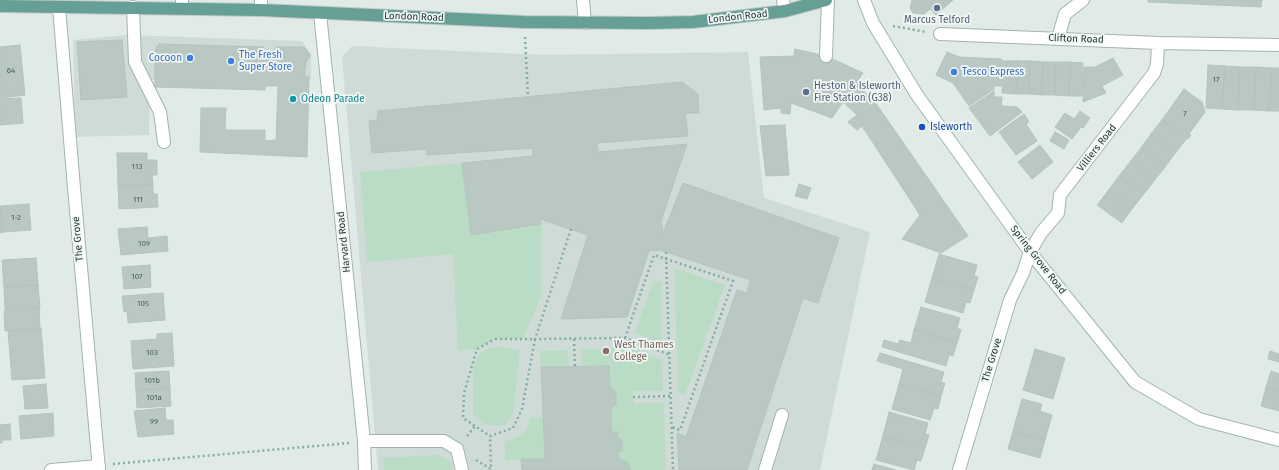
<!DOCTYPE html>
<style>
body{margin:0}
canvas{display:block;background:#e0ebe7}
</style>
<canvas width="1279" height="470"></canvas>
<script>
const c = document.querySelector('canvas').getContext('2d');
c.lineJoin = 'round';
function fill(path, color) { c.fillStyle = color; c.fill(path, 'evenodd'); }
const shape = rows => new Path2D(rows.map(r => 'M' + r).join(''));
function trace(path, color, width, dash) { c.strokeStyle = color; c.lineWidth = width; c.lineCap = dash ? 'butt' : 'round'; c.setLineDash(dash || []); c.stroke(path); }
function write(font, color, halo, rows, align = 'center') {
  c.font = font + ' "Fira Sans",sans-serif'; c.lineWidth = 3.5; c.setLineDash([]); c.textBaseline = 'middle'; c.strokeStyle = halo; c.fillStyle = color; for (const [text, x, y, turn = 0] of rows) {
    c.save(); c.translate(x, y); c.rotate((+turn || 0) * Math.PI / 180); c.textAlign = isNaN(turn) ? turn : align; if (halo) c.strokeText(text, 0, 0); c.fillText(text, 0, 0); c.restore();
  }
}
fill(shape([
 [126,35,302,41,311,55,311,79,150,80,149,135,75,137,73,40],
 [352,46,543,55,748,52,764,198,870,232,820,470,378,470,342,57]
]), '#cfdbd6');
fill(shape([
 [462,163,471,235,541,224,541,296,523,339,495,339,477,349,458,351,453,254,367,262,360,172],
 [674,268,725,285,685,395,678,393],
 [653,281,661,282,662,344,635,333],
 [503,347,520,351,514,407,511,418,505,425,493,426,483,423,473,415,473,370,479,355,489,348],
 [630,347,662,360,663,391,633,391,634,403,664,403,666,470,631,470,627,462,618,459,618,451,622,451,622,439,618,439,618,432,611,432,611,408,616,404,616,393,610,387,609,366,582,366,581,350],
 [568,350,569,367,541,367,540,351],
 [530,418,543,418,545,459,505,460,505,442,517,438,524,432,529,425],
 [439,455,452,463,452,470,384,470,383,458]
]), '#badcc5');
const building = shape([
 [912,0,922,0,930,9,924,14,913,13,910,8,912,0],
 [922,0,941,0,946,6,936,15,922,0],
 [941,0,953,0,946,6,941,0],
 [1148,0,1262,0,1261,7,1148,2,1148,0],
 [122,40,127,97,81,100,77,42,122,40],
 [159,44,263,47,268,54,272,53,276,47,304,47,311,55,306,62,304,76,309,77,307,157,200,152,201,108,226,108,225,130,265,130,265,141,276,140,278,86,265,86,265,90,155,87,155,50,159,44],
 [20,45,25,95,0,98,0,47,20,45],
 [795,49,826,56,863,73,832,118,791,103,790,114,781,113,781,108,764,110,760,57,794,56,795,49],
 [947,52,959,57,1002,59,1001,86,994,86,994,89,969,106,953,83,936,75,947,52],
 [1113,58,1123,75,1102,86,1106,93,1083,102,1084,67,1095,67,1113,58],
 [1003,61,1017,61,1016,94,1002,93,1003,61],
 [1017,61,1030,61,1029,94,1016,94,1017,61],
 [1030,61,1043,62,1042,95,1029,94,1030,61],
 [1043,62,1056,62,1055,95,1042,95,1043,62],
 [1056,62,1070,62,1069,96,1055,95,1056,62],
 [1070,62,1083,63,1082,96,1069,96,1070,62],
 [1208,65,1225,66,1222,109,1206,108,1208,65],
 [1225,66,1240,67,1238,110,1222,109,1225,66],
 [1240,67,1256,67,1254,110,1238,110,1240,67],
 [1256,67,1272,68,1269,111,1254,110,1256,67],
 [1272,68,1279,68,1279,111,1269,111,1272,68],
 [682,82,698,94,699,113,685,113,688,136,597,143,598,152,687,144,661,221,663,233,683,183,839,238,818,303,803,298,747,470,679,470,677,433,686,437,737,290,747,293,750,280,660,250,649,251,627,317,561,319,588,235,540,219,541,224,471,235,462,163,533,156,533,148,427,155,426,149,372,153,369,121,377,120,378,111,682,82],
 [856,83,877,105,968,236,941,253,902,239,920,215,862,126,857,130,848,122,857,115,843,102,856,83],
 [1184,89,1202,102,1205,112,1189,134,1191,135,1188,139,1162,120,1184,89],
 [994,91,994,97,1002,97,1001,106,1017,107,1022,112,990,136,969,108,994,91],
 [21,98,23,123,0,125,0,99,21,98],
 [1080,111,1090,118,1083,128,1081,127,1072,139,1055,127,1065,113,1074,119,1080,111],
 [1024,114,1029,122,1026,124,1037,141,1016,155,999,132,1024,114],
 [1162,120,1187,138,1176,152,1151,134,1162,120],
 [785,125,789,175,766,176,760,126,785,125],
 [1055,132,1069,140,1064,149,1050,141,1055,132],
 [1151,134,1176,152,1165,167,1141,148,1151,134],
 [1040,145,1053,162,1032,179,1018,162,1040,145],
 [1141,148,1165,167,1154,181,1130,162,1141,148],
 [117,153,147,153,147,160,157,160,157,175,152,175,153,185,118,186,117,153],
 [1130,162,1154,181,1143,195,1119,176,1130,162],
 [1119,176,1143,195,1132,209,1108,191,1119,176],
 [799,184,811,188,807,199,795,196,799,184],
 [153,185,153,194,157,194,158,207,119,209,118,186,153,185],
 [1108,191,1132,209,1122,223,1097,205,1108,191],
 [29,204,31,230,3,232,1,206,29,204],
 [0,206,3,232,0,233,0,206],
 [147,227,148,238,167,236,168,251,121,255,118,229,147,227],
 [939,254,977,265,974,276,978,277,974,290,932,278,939,254],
 [36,258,38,285,4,287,2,260,36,258],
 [150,265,151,287,124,289,122,267,150,265],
 [932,278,974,290,970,303,966,302,963,313,925,302,932,278],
 [38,285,40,308,5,310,4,287,38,285],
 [163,293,165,320,128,323,127,311,124,312,122,296,163,293],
 [921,307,960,318,957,328,961,330,957,343,914,330,921,307],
 [39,308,40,328,5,331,4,311,39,308],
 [41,328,45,378,12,380,8,331,41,328],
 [914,330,957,343,953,356,949,355,946,366,882,347,884,340,898,344,900,340,911,343,914,330],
 [172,333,174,366,133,369,131,341,157,339,157,334,172,333],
 [1035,349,1065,358,1053,399,1023,390,1035,349],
 [1270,351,1279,354,1279,362,1268,359,1270,351],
 [880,353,944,372,941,382,945,383,941,396,899,384,903,369,877,361,880,353],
 [609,366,610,387,616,392,616,404,611,408,611,432,618,432,618,439,622,439,622,451,618,451,618,459,627,462,631,470,522,470,521,459,545,459,541,367,609,366],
 [169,371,170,388,136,391,135,373,169,371],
 [1271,371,1279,374,1279,391,1266,387,1271,371],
 [46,384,48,408,25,409,23,386,46,384],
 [899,384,941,396,938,409,934,408,930,420,892,409,899,384],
 [1266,387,1279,391,1279,411,1261,406,1266,387],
 [170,388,171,406,137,408,136,391,170,388],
 [1022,399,1042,404,1040,411,1052,415,1045,440,1013,431,1022,399],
 [165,408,166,420,173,420,174,434,138,437,134,411,165,408],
 [889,412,928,423,925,434,929,435,925,448,883,436,889,412],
 [53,413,54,436,21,439,19,416,53,413],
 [10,424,11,440,2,440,2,443,0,443,0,425,10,424],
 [1013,431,1045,440,1040,458,1008,449,1013,431],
 [883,436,925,448,921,461,917,460,914,470,876,460,883,436],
 [874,464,896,470,872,470,874,464]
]);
fill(building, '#b9c8c3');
trace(building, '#b3c4be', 1);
const service = shape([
 [783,0,785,11],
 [133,7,135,62,160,112,164,142],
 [182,8,182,0],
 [826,56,828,0],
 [364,441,444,441,457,449,462,470],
 [765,470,782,415]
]);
const minor = shape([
 [583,0,585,23],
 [261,10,261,0],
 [320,13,364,441,365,470],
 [940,34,1158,43,1279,45],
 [1058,38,1065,14,1083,0],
 [1030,252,1041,233,1058,213,1060,195,1154,73,1157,64,1158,43],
 [51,470,99,466]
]);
const tertiary = shape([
 [59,7,74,188,99,470],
 [959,470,1010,300,1023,273,1030,252]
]);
const secondary = shape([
 [864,0,873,23,917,95,1030,252,1135,382,1199,419,1279,440]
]);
const primary = shape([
 [0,6,261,10,524,22,649,23,693,22,785,11,826,0]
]);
trace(service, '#a3b3ae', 14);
trace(minor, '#a3b3ae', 14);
trace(tertiary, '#a3b3ae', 14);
trace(secondary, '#9fb6b0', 14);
trace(primary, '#c1c8c7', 14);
trace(shape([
 [893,26,926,32],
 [525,37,528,97],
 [571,229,535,339,625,338,670,355],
 [666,252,673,470],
 [625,338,654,255,733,281,680,430,672,427],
 [495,339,535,339,522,409,513,428,490,436,463,418,464,393,477,349,495,339],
 [574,339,575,367],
 [633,397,671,396],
 [467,436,475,426],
 [476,460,491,469,490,436],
 [113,464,349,443]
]), '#82aea3', 2.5, [2, 3]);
trace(service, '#fff', 12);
trace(minor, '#fff', 12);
trace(tertiary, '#fff', 12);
trace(secondary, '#fff', 12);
trace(primary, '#669f95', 12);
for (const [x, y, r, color] of [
 [937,8,4,"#5c6f8a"],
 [190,58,4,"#3f7fe0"],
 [231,61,4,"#3f7fe0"],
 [954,72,4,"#3f7fe0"],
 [806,92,4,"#5c6f8a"],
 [293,99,4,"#0f9aa8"],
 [922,127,4,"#1a4fb4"],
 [606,351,4,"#8d6e63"]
]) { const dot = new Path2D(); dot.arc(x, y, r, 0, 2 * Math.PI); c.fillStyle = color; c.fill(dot); trace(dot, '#f1f7f5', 1.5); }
write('8px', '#475e59', null, [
 ["64",11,71],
 ["17",1216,80],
 ["7",1185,114],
 ["113",137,167],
 ["111",138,200],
 ["1-2",16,218],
 ["109",144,244],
 ["107",137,277],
 ["105",143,304],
 ["103",152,353],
 ["101b",152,381],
 ["101a",154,398],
 ["99",154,422]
]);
write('10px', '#213b36', '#f1f7f5', [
 ["London Road",414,17,2],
 ["London Road",738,17,-6],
 ["Clifton Road",1076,39,2],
 ["Villiers Road",1097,148,-52],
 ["The Grove",78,239,-95],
 ["Harvard Road",344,242,-96],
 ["Spring Grove Road",1038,260,52],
 ["The Grove",992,360,-73]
]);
write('10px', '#4e5e75', '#f1f7f5', [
 ["Marcus Telford",937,20],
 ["Heston & Isleworth",814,86,"left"],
 ["Fire Station (G38)",814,98,"left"]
]);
write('10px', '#366cbe', '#f1f7f5', [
 ["The Fresh",239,55],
 ["Super Store",239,67],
 ["Cocoon",182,58,"right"],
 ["Tesco Express",962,72]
], 'left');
write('10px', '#0d838f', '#f1f7f5', [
 ["Odeon Parade",301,99]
], 'left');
write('10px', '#164399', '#f1f7f5', [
 ["Isleworth",930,127]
], 'left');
write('10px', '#785e54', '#f1f7f5', [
 ["West Thames",614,345],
 ["College",614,357]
], 'left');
</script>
